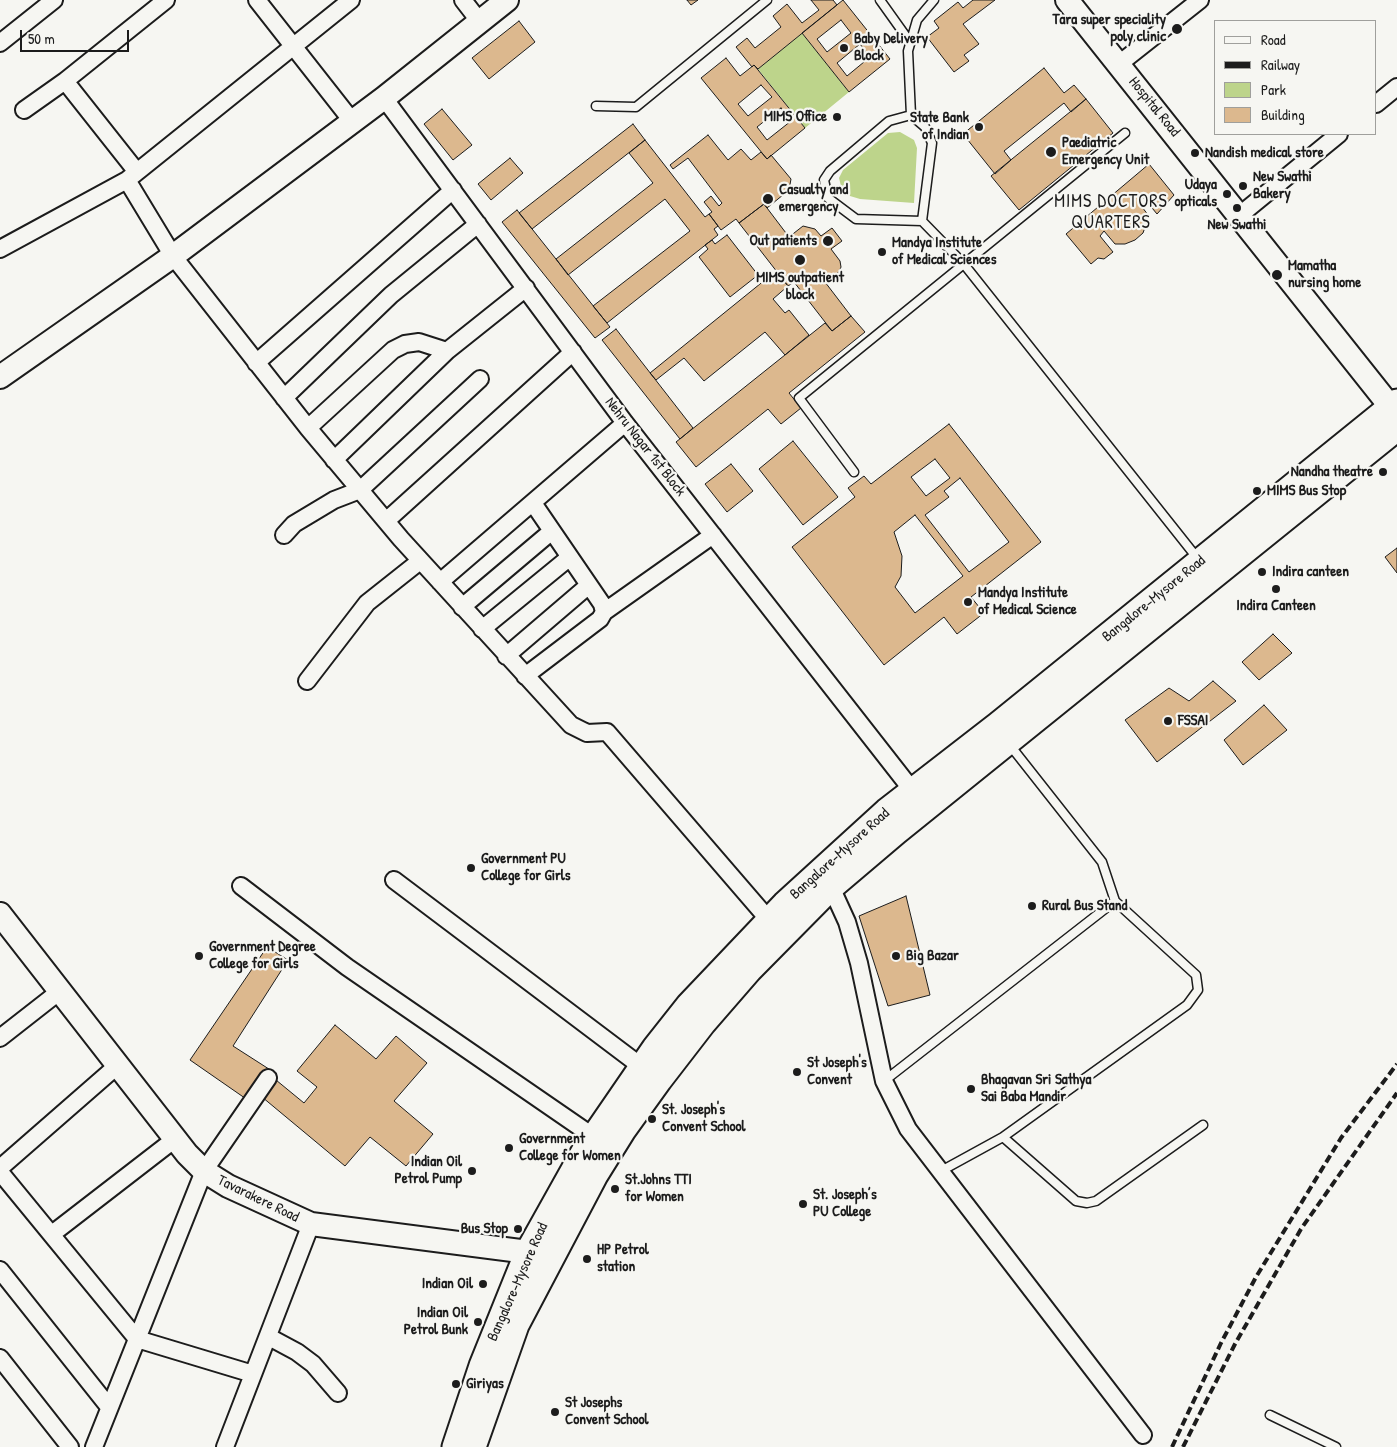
<!DOCTYPE html>
<meta charset="utf-8">
<style>
body{margin:0}
#map{position:relative;width:1397px;height:1447px;overflow:hidden;background:#f6f6f2;font-family:"Patrick Hand",sans-serif}
canvas{display:block}
.legend{position:absolute;left:1214px;top:20px;width:162px;height:115px;box-sizing:border-box;background:#f6f6f2;border:1px solid #9f9f9c;margin:0;padding:6px 9px;list-style:none;font-size:15px;color:#1c1c1c}
.legend li{display:flex;align-items:center;gap:10px;height:25px}
.legend b{width:25px;border:1px solid #9f9f9c}
.scale{position:absolute;left:20px;top:30px;width:109px;height:22px;box-sizing:border-box;border:2px solid #1c1c1c;border-top:0;padding-left:6px;font-size:15px;line-height:18px;white-space:nowrap;color:#1c1c1c;-webkit-text-stroke:4px #f6f6f2;paint-order:stroke}
</style>
<div id="map">
<canvas width="1397" height="1447"></canvas>
<ul class="legend">
<li><b style="height:6px;background:#f6f6f2"></b>Road</li>
<li><b style="height:6px;background:#1c1c1c"></b>Railway</li>
<li><b style="height:14px;background:#bdd48b"></b>Park</li>
<li><b style="height:14px;background:#dcb88e"></b>Building</li>
</ul>
<div class="scale">50 m</div>
</div>
<script>
const c = document.querySelector('canvas').getContext('2d');
c.lineJoin = 'round';
function fill(path, color) { c.fillStyle = color; c.fill(path, 'evenodd'); }
const shape = rows => new Path2D(rows.map(r => 'M' + r).join(''));
function trace(path, color, width, dash) { c.strokeStyle = color; c.lineWidth = width; c.lineCap = dash ? 'butt' : 'round'; c.setLineDash(dash || []); c.stroke(path); }
function write(font, color, halo, rows, align = 'center') {
  c.font = font + ' "Patrick Hand",sans-serif'; c.lineWidth = 4.5; c.setLineDash([]); c.textBaseline = 'middle'; c.strokeStyle = halo; c.fillStyle = color; for (const [text, x, y, turn = 0] of rows) {
    c.save(); c.translate(x, y); c.rotate((+turn || 0) * Math.PI / 180); c.textAlign = isNaN(turn) ? turn : align; if (halo) c.strokeText(text, 0, 0); c.fillText(text, 0, 0); c.restore();
  }
}
fill(shape([
 [802,33,849,92,805,128,758,69],
 [900,132,914,140,917,148,914,203,860,199,850,196,841,186,839,178,843,170,888,133]
]), '#bdd48b');
const building = shape([
 [687,0,698,0,691,5,687,0],
 [811,0,833,0,837,5,758,69,754,65,752,67,736,47,747,38,755,48,781,27,773,16,787,4,802,23,819,10,811,0],
 [843,0,890,59,849,92,802,33,843,0],
 [841,20,851,33,827,52,817,39,841,20],
 [860,44,870,57,847,76,837,63,860,44],
 [973,0,995,0,963,24,979,44,964,55,969,61,954,72,927,37,939,28,934,21,958,2,963,8,973,0],
 [519,21,535,42,489,79,472,58,519,21],
 [726,58,740,76,754,65,805,128,767,159,701,78,726,58],
 [761,85,772,97,748,116,738,104,761,85],
 [781,108,791,121,767,140,757,127,781,108],
 [1044,68,1064,93,1074,85,1086,99,1071,112,1064,103,1004,151,1011,160,995,174,963,134,1044,68],
 [1086,99,1113,133,1019,210,991,176,1086,99],
 [442,109,472,145,453,160,424,124,442,109],
 [633,124,645,140,532,229,519,213,633,124],
 [708,135,728,160,741,149,751,160,761,152,767,159,771,155,791,179,789,190,767,208,764,204,739,223,736,219,721,230,709,214,712,212,704,202,711,196,719,206,722,203,688,158,673,169,670,165,708,135],
 [645,140,705,217,709,214,718,226,714,229,718,235,607,323,593,306,690,231,665,199,568,275,556,259,653,183,629,153,645,140],
 [510,158,523,173,491,200,478,184,510,158],
 [1149,164,1174,195,1157,214,1143,197,1138,202,1149,216,1143,233,1135,240,1125,244,1115,244,1104,231,1100,236,1113,252,1104,259,1098,258,1091,264,1066,234,1149,164],
 [764,204,789,237,803,226,815,229,821,236,832,228,842,241,831,249,840,261,841,267,839,272,825,282,851,316,832,331,794,282,788,286,739,223,764,204],
 [517,210,610,327,595,338,502,222,517,210],
 [727,235,758,275,730,297,699,257,708,249,705,245,712,240,715,244,727,235],
 [776,271,788,286,773,299,785,313,789,310,809,335,785,355,765,332,704,381,684,358,656,380,650,373,776,271],
 [851,316,865,332,789,393,801,408,781,424,768,409,696,467,676,442,825,323,832,331,851,316],
 [616,329,693,428,680,439,602,340,616,329],
 [949,424,1041,542,971,597,984,613,957,634,944,617,884,665,792,547,855,497,848,488,864,476,871,484,949,424],
 [935,459,950,478,926,496,911,477,935,459],
 [960,478,1009,542,969,572,925,515,949,497,944,491,960,478],
 [915,515,963,576,915,613,895,587,901,576,902,556,894,532,915,515],
 [793,441,838,497,803,525,759,469,793,441],
 [731,464,753,491,727,512,705,484,731,464],
 [1397,548,1397,573,1385,557,1397,548],
 [1273,634,1292,653,1259,680,1242,662,1273,634],
 [1213,681,1236,701,1157,762,1125,720,1169,688,1189,701,1213,681],
 [1264,705,1287,730,1243,765,1224,740,1264,705],
 [906,896,930,995,888,1006,859,916,906,896],
 [267,947,288,960,233,1046,272,1071,252,1103,190,1060,267,947],
 [335,1025,376,1059,396,1036,427,1063,394,1101,433,1134,406,1166,370,1137,345,1166,262,1097,276,1080,304,1103,317,1087,297,1071,335,1025]
]);
fill(building, '#dcb88e');
trace(building, '#1c1c1c', 1);
const lane = shape([
 [880,0,910,42],
 [596,106,636,107,767,0],
 [911,115,908,51,917,20,934,0],
 [922,221,856,219,828,198,824,180,830,171,889,121,911,115,925,127,932,143,922,221,963,263,1198,559],
 [854,472,799,398,1125,133],
 [884,1081,1115,901,1102,862,1009,744],
 [1003,1137,1076,1201,1087,1203,1096,1201,1203,1125],
 [941,1171,1003,1137,1187,1005,1198,990,1196,975,1115,901],
 [1270,1415,1336,1447]
]);
const street = shape([
 [257,0,352,121],
 [463,0,480,22],
 [0,43,54,0],
 [1119,64,1200,0],
 [65,81,137,172],
 [384,98,625,423,912,790],
 [1376,104,1397,87],
 [24,110,65,81,166,0],
 [127,180,173,256,308,428,401,539,571,725,587,733,607,732,769,920],
 [1240,215,1339,134],
 [0,249,127,180,351,0],
 [256,363,453,190],
 [284,398,391,295,478,224],
 [308,428,393,350,405,344,419,342,447,351],
 [334,460,447,351,526,288],
 [386,521,573,352],
 [284,535,294,524,334,500,360,490,480,379],
 [440,582,625,423],
 [462,607,552,531],
 [604,612,713,535],
 [482,629,570,557],
 [506,656,589,585],
 [525,676,600,619,604,612,602,604,533,503],
 [307,681,367,603,420,561],
 [394,880,642,1067],
 [241,886,347,967,594,1137],
 [831,887,847,922,859,963,884,1081,908,1129,1143,1435],
 [0,1038,60,991],
 [0,1168,118,1065],
 [0,1172,137,1339,253,1374],
 [52,1234,175,1139],
 [0,1270,109,1407],
 [269,1337,297,1352,313,1364,338,1393],
 [0,1358,70,1447],
 [94,1447,204,1171,268,1078],
 [225,1447,311,1224]
]);
const secondary = shape([
 [1067,0,1397,415],
 [0,377,173,256,384,98,507,0],
 [0,914,187,1154,204,1171,228,1186,311,1224,528,1252,544,1256]
]);
const primary = shape([
 [455,1447,482,1366,528,1252,585,1150,655,1048,689,1005,785,904,887,811,998,725,1397,402],
 [473,1447,516,1325,595,1175,623,1130,659,1080,703,1023,749,970,831,887,897,831,1397,428]
]);
trace(lane, '#1c1c1c', 11);
trace(street, '#1c1c1c', 20);
trace(secondary, '#1c1c1c', 26);
trace(primary, '#1c1c1c', 29);
trace(lane, '#f6f6f2', 8);
trace(street, '#f6f6f2', 16);
trace(secondary, '#f6f6f2', 22);
trace(primary, '#f6f6f2', 25);
trace(shape([
 [1172,1447,1221,1343,1256,1277,1341,1138,1397,1064],
 [1183,1447,1235,1344,1301,1229,1397,1093]
]), '#1c1c1c', 4, [8, 4]);
for (const [x, y, r, color] of [
 [1177,29,6,"#1c1c1c"],
 [844,48,5,"#1c1c1c"],
 [837,117,5,"#1c1c1c"],
 [979,127,5,"#1c1c1c"],
 [1051,152,6,"#1c1c1c"],
 [1195,153,5,"#1c1c1c"],
 [1243,186,5,"#1c1c1c"],
 [1227,194,5,"#1c1c1c"],
 [768,199,6,"#1c1c1c"],
 [1237,208,5,"#1c1c1c"],
 [828,241,6,"#1c1c1c"],
 [882,252,5,"#1c1c1c"],
 [800,260,6,"#1c1c1c"],
 [1277,275,6,"#1c1c1c"],
 [1383,472,5,"#1c1c1c"],
 [1257,491,5,"#1c1c1c"],
 [1262,572,5,"#1c1c1c"],
 [1276,589,5,"#1c1c1c"],
 [968,602,5,"#1c1c1c"],
 [1168,721,5,"#1c1c1c"],
 [471,868,5,"#1c1c1c"],
 [1032,906,5,"#1c1c1c"],
 [199,956,5,"#1c1c1c"],
 [896,956,5,"#1c1c1c"],
 [797,1072,5,"#1c1c1c"],
 [971,1089,5,"#1c1c1c"],
 [652,1119,5,"#1c1c1c"],
 [509,1148,5,"#1c1c1c"],
 [472,1171,5,"#1c1c1c"],
 [615,1189,5,"#1c1c1c"],
 [803,1204,5,"#1c1c1c"],
 [518,1229,5,"#1c1c1c"],
 [587,1259,5,"#1c1c1c"],
 [483,1284,5,"#1c1c1c"],
 [478,1322,5,"#1c1c1c"],
 [456,1384,5,"#1c1c1c"],
 [555,1412,5,"#1c1c1c"]
]) { const dot = new Path2D(); dot.arc(x, y, r, 0, 2 * Math.PI); c.fillStyle = color; c.fill(dot); trace(dot, '#f6f6f2', 2); }
write('bold 15px', '#1c1c1c', '#f6f6f2', [
 ["Tara super speciality",1166,20,"right"],
 ["poly clinic",1166,37,"right"],
 ["Baby Delivery",854,39],
 ["Block",854,56],
 ["MIMS Office",827,117,"right"],
 ["State Bank",969,118,"right"],
 ["of Indian",969,135,"right"],
 ["Paediatric",1062,143],
 ["Emergency Unit",1062,160],
 ["Nandish medical store",1205,153],
 ["New Swathi",1253,177],
 ["Bakery",1253,194],
 ["Udaya",1217,185,"right"],
 ["opticals",1217,202,"right"],
 ["Casualty and",779,190],
 ["emergency",779,207],
 ["New Swathi",1237,225,"center"],
 ["Out patients",817,241,"right"],
 ["Mandya Institute",892,243],
 ["of Medical Sciences",892,260],
 ["Mamatha",1288,266],
 ["nursing home",1288,283],
 ["MIMS outpatient",800,278,"center"],
 ["block",800,295,"center"],
 ["Nandha theatre",1373,472,"right"],
 ["MIMS Bus Stop",1267,491],
 ["Indira canteen",1272,572],
 ["Mandya Institute",978,593],
 ["of Medical Science",978,610],
 ["Indira Canteen",1276,606,"center"],
 ["FSSAI",1178,721],
 ["Government PU",481,859],
 ["College for Girls",481,876],
 ["Rural Bus Stand",1042,906],
 ["Government Degree",209,947],
 ["College for Girls",209,964],
 ["Big Bazar",906,956],
 ["St Joseph's",807,1063],
 ["Convent",807,1080],
 ["Bhagavan Sri Sathya",981,1080],
 ["Sai Baba Mandir",981,1097],
 ["St. Joseph's",662,1110],
 ["Convent School",662,1127],
 ["Government",519,1139],
 ["College for Women",519,1156],
 ["Indian Oil",462,1162,"right"],
 ["Petrol Pump",462,1179,"right"],
 ["St.Johns TTI",625,1180],
 ["for Women",625,1197],
 ["St. Joseph’s",813,1195],
 ["PU College",813,1212],
 ["Bus Stop",508,1229,"right"],
 ["HP Petrol",597,1250],
 ["station",597,1267],
 ["Indian Oil",473,1284,"right"],
 ["Indian Oil",468,1313,"right"],
 ["Petrol Bunk",468,1330,"right"],
 ["Giriyas",466,1384],
 ["St Josephs",565,1403],
 ["Convent School",565,1420]
], 'left');
write('15px', '#1c1c1c', '#f6f6f2', [
 ["Hospital Road",1154,107,51],
 ["Nehru Nagar 1st Block",645,447,52],
 ["Bangalore-Mysore Road",1154,599,-39],
 ["Bangalore-Mysore Road",840,854,-42],
 ["Tavarakere Road",258,1199,26],
 ["Bangalore-Mysore Road",518,1282,-66]
]);
c.letterSpacing = '1px';
write('18px', '#1c1c1c', '#f6f6f2', [
 ["MIMS DOCTORS",1111,202],
 ["QUARTERS",1111,223]
]);
c.letterSpacing = '0px';
</script>
